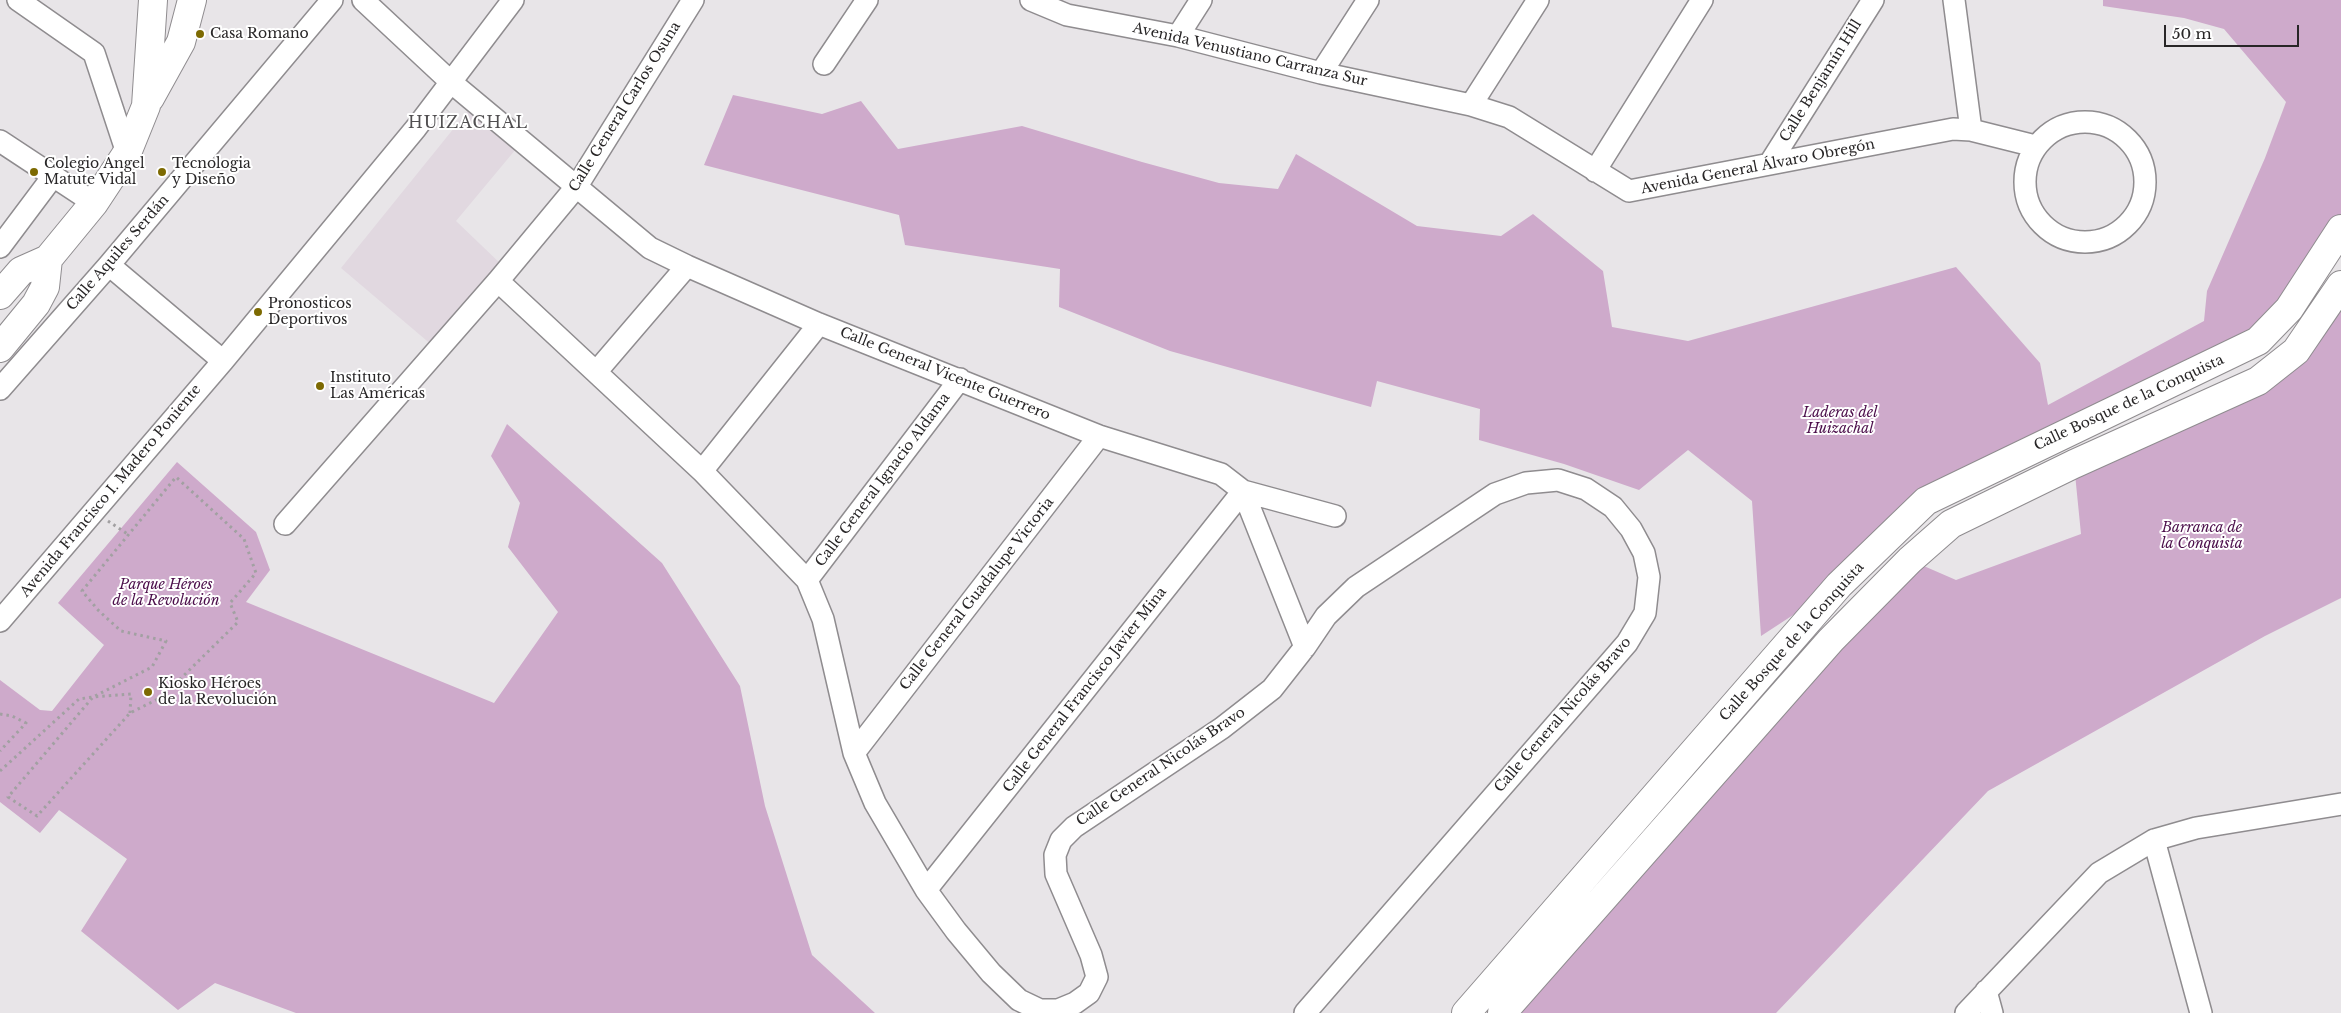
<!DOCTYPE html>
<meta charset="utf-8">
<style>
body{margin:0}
#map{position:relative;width:2341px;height:1013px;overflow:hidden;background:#e8e5e8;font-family:"Libre Baskerville",serif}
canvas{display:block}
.scale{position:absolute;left:2164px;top:25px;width:135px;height:22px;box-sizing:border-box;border:2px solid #282627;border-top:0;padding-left:6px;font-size:15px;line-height:18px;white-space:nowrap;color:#282627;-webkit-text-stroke:4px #fff;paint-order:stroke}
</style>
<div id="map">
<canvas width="2341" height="1013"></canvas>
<div class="scale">50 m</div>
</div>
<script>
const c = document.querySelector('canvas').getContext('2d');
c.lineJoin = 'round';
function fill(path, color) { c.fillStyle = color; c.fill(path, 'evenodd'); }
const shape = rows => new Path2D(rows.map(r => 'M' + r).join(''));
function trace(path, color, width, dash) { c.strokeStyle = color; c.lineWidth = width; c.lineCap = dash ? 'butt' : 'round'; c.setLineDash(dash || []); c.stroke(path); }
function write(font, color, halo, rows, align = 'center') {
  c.font = font + ' "Libre Baskerville",serif'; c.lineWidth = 4; c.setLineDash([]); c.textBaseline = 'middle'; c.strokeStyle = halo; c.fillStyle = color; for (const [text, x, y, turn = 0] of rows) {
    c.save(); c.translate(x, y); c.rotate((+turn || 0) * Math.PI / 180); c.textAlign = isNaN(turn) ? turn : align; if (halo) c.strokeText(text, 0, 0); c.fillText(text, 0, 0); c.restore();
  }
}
fill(shape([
 [471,107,516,149,456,221,503,266,433,346,341,268]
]), '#e1d8e0');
fill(shape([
 [2103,0,2341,0,2341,216,2258,341,1926,501,1839,585,1761,636,1752,501,1688,450,1639,490,1564,464,1479,440,1480,409,1377,381,1371,407,1170,351,1059,307,1060,269,905,245,899,215,704,165,733,95,822,114,861,101,898,149,1022,126,1142,162,1219,183,1278,189,1296,154,1417,226,1501,236,1533,214,1603,271,1612,327,1688,341,1956,267,2040,363,2048,405,2204,321,2207,291,2265,158,2286,102,2224,29,2184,18,2103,6],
 [2341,285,2341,598,2265,636,1988,791,1776,1013,1501,1013,1910,560,1956,580,2081,534,2074,464,2254,383],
 [507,424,662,563,740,686,765,806,812,955,875,1013,296,1013,215,983,178,1010,81,931,127,859,59,810,40,833,0,802,0,680,40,710,52,711,104,645,58,603,177,462,256,532,270,570,246,602,494,703,558,612,508,547,520,503,491,456]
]), '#ceaacb');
const minor = shape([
 [18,0,94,53,127,153],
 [363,0,452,83,650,248,687,266,819,324,1099,436,1221,474,1243,491,1335,516],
 [1031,0,1067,15,1178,36,1321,73,1471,105,1509,117,1629,191,1953,129,1971,130,2035,146],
 [1954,0,1971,130],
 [1178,36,1201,0],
 [824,64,867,0],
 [1321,73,1368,0],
 [1471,105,1538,0],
 '2025 182a60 60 0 1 1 120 0a60 60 0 1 1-120 0Z',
 [0,141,94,203],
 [1770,163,1873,0],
 [1595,171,1702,0],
 [0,247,54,175],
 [109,265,223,361],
 [498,281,702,471,807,580,823,619,854,753,875,803,926,890,956,931,991,973,1019,1000,1040,1010,1058,1010,1075,1003,1089,993,1097,977,1091,955,1056,874,1055,855,1061,840,1074,827,1222,728,1272,689,1305,647,1326,616,1356,587,1495,494,1526,483,1558,480,1586,489,1613,507,1631,529,1644,553,1649,577,1645,613,1627,643,1305,1013],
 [597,371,687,266],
 [0,389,109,265,332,0],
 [702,471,819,324],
 [285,524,498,281,577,186,693,0],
 [807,580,960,379],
 [0,621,223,361,416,128,513,0],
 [854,753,1099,436],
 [2154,840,2201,1013],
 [926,890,1243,491,1305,647],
 [1986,991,1992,1013],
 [1966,1013,2099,873,2154,840,2196,828,2341,804]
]);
const secondary = shape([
 [150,98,181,42,192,0],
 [0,295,21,271,48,259,94,203,127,153,146,106,153,0],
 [0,348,36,304,45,287,48,259],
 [1466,1013,1839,585,1926,501,2258,341,2289,309,2341,229],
 [1502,1013,1831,640,1910,560,1951,524,2074,464,2258,381,2296,351,2341,285]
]);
trace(minor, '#8f8c8f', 24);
trace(secondary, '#8f8c8f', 30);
trace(shape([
 [108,521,129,535],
 [0,714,12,716,26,723,0,751],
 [0,771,79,699,93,697,152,667,166,641,121,631,99,611,82,591,176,477,244,539,256,573,230,603,238,622,162,697,130,713,37,816,8,797,93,697,131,694,130,713]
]), '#a2a0a2', 3, [2.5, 4]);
trace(minor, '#fff', 21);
trace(secondary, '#fff', 28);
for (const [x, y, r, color] of [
 [200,34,5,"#7d6a02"],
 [34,172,5,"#7d6a02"],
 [162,172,5,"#7d6a02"],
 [258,312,5,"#7d6a02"],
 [320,386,5,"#7d6a02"],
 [148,692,5,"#7d6a02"]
]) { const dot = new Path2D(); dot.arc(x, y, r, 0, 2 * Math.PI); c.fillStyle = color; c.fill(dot); trace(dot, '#fff', 2); }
write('14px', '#282627', '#fff', [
 ["Casa Romano",210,34],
 ["Colegio Angel",44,164],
 ["Matute Vidal",44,180],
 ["Tecnologia",172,164],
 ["y Diseño",172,180],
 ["Pronosticos",268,304],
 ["Deportivos",268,320],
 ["Instituto",330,378],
 ["Las Américas",330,394],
 ["Kiosko Héroes",158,684],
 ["de la Revolución",158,700]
], 'left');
write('14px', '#282627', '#fff', [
 ["Avenida Venustiano Carranza Sur",1250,55,13],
 ["Calle Benjamín Hill",1821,81,-58],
 ["Calle General Carlos Osuna",625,107,-58],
 ["Avenida General Álvaro Obregón",1758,167,-11],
 ["Calle Aquiles Serdán",118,253,-49],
 ["Calle General Vicente Guerrero",945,374,22],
 ["Calle Bosque de la Conquista",2129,403,-25],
 ["Calle General Ignacio Aldama",883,480,-53],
 ["Avenida Francisco I. Madero Poniente",111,491,-50],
 ["Calle General Guadalupe Victoria",977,594,-52],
 ["Calle Bosque de la Conquista",1792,642,-48],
 ["Calle General Francisco Javier Mina",1085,690,-52],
 ["Calle General Nicolás Bravo",1563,715,-49],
 ["Calle General Nicolás Bravo",1161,767,-34]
]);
write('italic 14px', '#4c0f4b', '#fff', [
 ["Laderas del",1840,413],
 ["Huizachal",1840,429],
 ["Barranca de",2202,528],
 ["la Conquista",2202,544],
 ["Parque Héroes",166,585],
 ["de la Revolución",166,601]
]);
c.letterSpacing = '1px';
write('16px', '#514f51', '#fff', [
 ["HUIZACHAL",468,123]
]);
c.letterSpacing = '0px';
</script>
